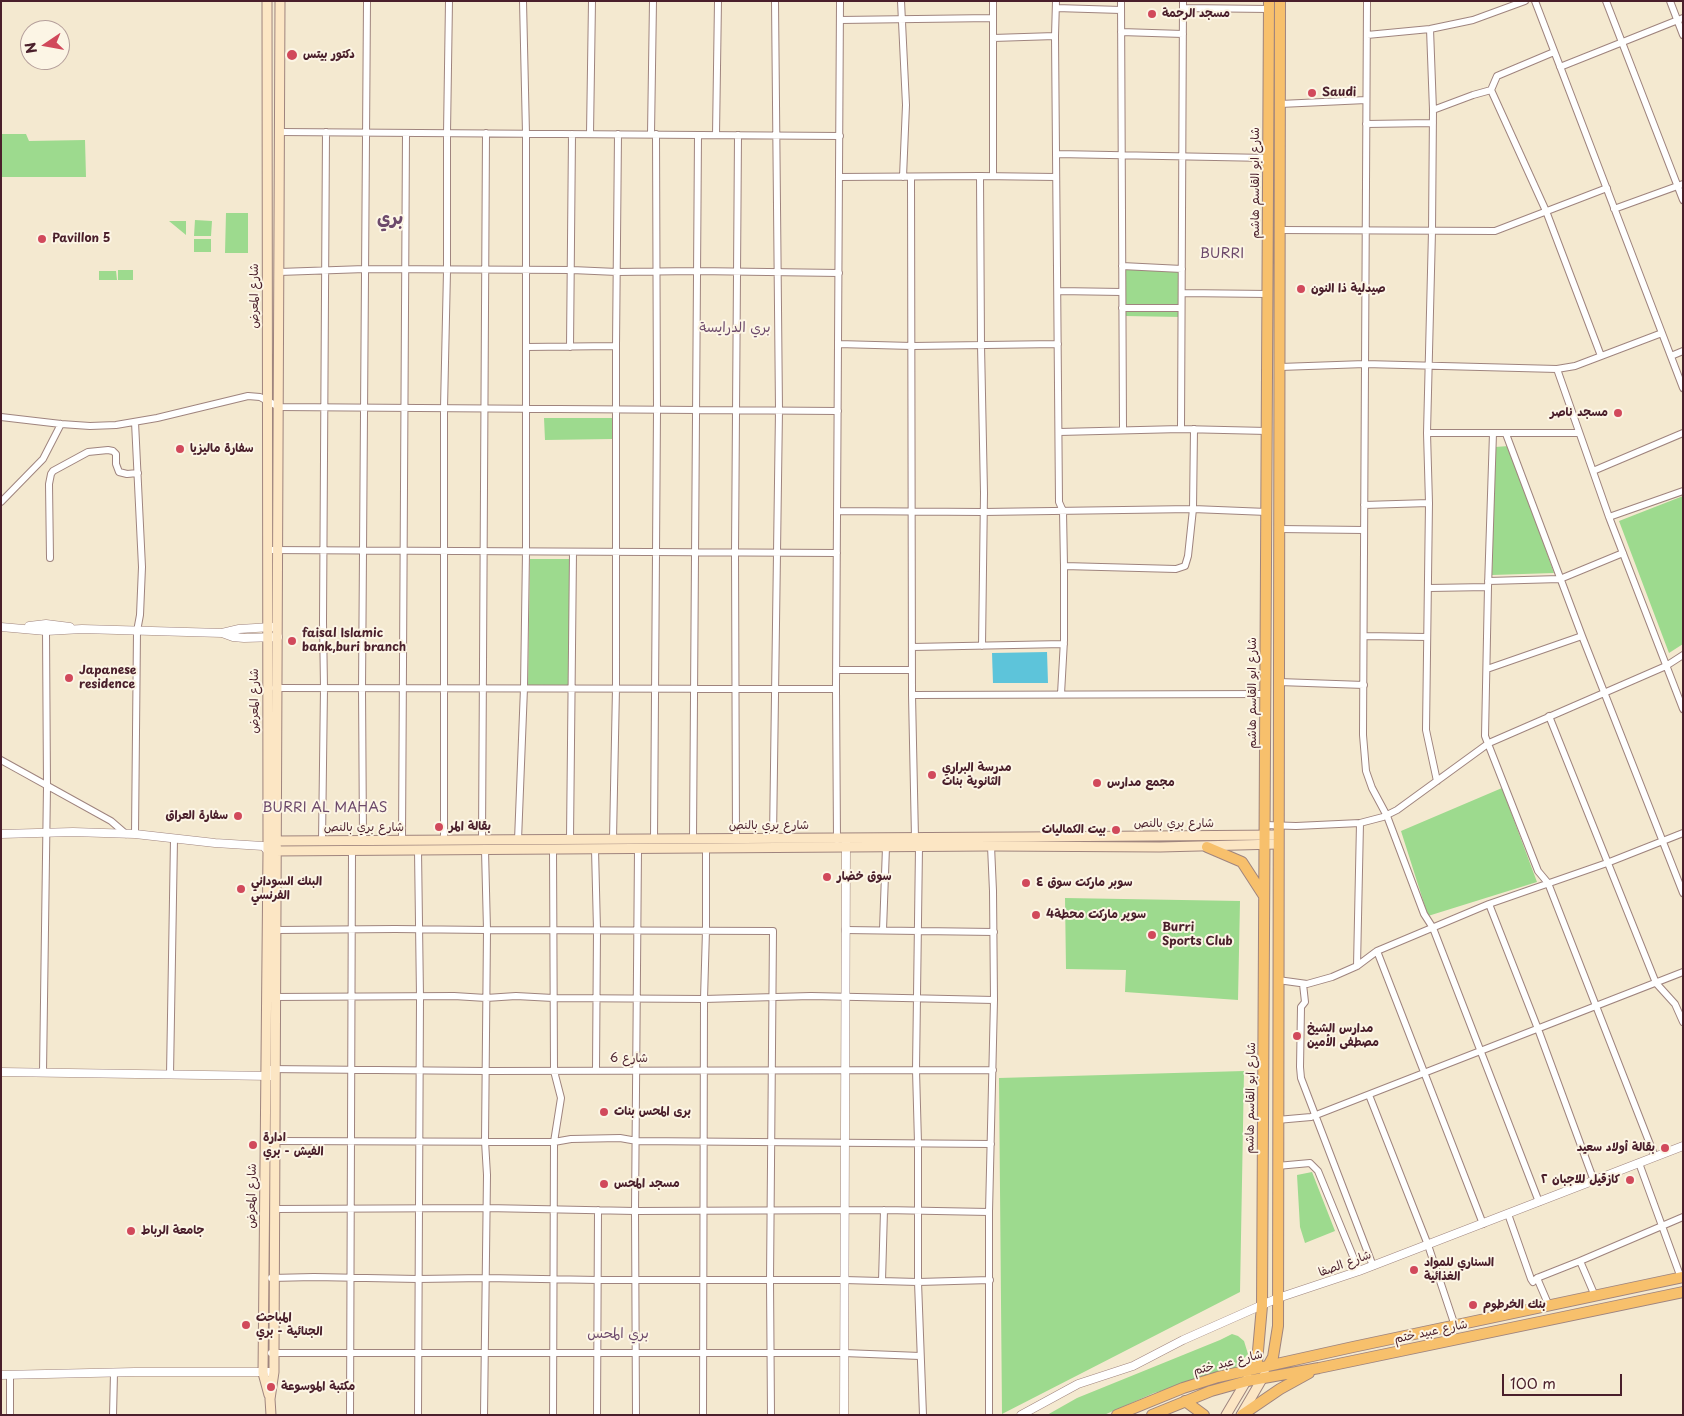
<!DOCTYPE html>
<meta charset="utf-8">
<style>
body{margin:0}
#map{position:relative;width:1684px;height:1416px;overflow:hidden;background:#f4e9d0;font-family:"Playpen Sans",sans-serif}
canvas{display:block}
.frame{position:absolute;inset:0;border:2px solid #4a1f2b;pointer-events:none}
.north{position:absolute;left:20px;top:20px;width:50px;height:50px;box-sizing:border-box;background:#fcf5e5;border:1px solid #b59f9b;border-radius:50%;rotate:258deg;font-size:14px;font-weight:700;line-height:20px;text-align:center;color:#4a1f2b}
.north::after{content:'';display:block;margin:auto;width:18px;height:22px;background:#d1495b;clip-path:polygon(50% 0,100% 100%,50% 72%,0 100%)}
.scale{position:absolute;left:1502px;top:1374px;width:120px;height:22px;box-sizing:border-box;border:2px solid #4a1f2b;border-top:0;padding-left:6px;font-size:15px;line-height:18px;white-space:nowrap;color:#4a1f2b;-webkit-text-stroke:4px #fcf5e5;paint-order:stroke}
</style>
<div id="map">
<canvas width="1684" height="1416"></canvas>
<div class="frame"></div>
<div class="north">N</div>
<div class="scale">100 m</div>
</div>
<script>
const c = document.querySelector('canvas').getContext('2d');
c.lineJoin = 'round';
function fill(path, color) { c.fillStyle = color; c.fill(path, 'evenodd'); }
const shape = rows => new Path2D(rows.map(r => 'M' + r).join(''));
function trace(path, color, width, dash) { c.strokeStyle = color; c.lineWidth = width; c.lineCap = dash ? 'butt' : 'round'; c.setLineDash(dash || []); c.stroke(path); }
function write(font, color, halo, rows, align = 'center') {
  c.font = font + ' "Playpen Sans","Playpen Sans Arabic",sans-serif'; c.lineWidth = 4; c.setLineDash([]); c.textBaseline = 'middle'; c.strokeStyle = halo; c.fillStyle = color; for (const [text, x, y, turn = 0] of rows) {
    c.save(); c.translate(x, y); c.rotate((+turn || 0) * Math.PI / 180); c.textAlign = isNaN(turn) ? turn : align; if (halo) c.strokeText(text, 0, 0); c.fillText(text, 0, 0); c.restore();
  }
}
fill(shape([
 [1,134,26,134,29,141,85,140,86,177,1,177],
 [226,213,248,213,248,253,225,253],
 [195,220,212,221,211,236,194,236],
 [169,221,186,221,186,235],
 [194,239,211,239,211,252,194,252],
 [1126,269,1182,270,1180,317,1125,316],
 [118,270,133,270,133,280,118,280],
 [99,271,116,271,117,280,99,280],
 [544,418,613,418,612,439,545,440],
 [1509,446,1554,573,1492,575,1495,447],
 [1683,496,1683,644,1669,653,1619,521],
 [530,559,571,559,570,685,528,685],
 [1502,788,1537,882,1428,916,1401,831],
 [1065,898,1240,901,1238,1000,1125,992,1126,970,1066,969],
 [1244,1071,1240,1292,1002,1414,999,1078],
 [1312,1172,1335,1231,1305,1243,1300,1227,1297,1175],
 [1232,1334,1238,1336,1244,1341,1248,1354,1233,1370,1154,1393,1104,1415,1047,1415,1077,1398,1220,1340]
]), '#9dda8e');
fill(shape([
 [1047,652,1048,683,993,683,992,653]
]), '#5dc4da');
const minor = shape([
 [901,1,906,105,903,177],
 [1056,1,1055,36,1059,502,1063,511,1064,566,1064,640,1061,694],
 [1121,1,1123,429],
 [1367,1,1363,735,1366,771,1372,788,1387,816,1424,914,1433,928,1539,1202],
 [1535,1,1683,388],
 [1606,1,1683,200],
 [1670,1,1683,35],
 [1056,8,1121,10],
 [1183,8,1269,9],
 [840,20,993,18],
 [1430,29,1433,110,1432,231,1427,433,1429,503,1426,730,1437,781],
 [1121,32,1183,34],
 [1367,35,1430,29,1473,20,1525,1],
 [993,38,1055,36],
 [1560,67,1683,18],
 [1491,90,1546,211,1601,356],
 [1280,104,1366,100],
 [1433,110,1473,95,1491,90,1497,76,1554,52],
 [1366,124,1433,123],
 [279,132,840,136],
 [590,134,592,1],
 [651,134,653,1],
 [716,135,718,1],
 [1057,154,1268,158],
 [980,176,981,345,984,493,982,646],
 [993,176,993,1],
 [839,177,980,176,1056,177],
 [911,177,912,695,915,838,919,847,916,1070,918,1143,918,1282,923,1415],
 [1614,209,1683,184],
 [1280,230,1495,231,1607,188],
 [1122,266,1182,269],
 [279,272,365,269,572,270,617,272,696,271,839,273],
 [1058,291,1122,292],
 [1182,293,1268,294],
 [1122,308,1181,308],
 [838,344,912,346,1058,344],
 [526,347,616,346],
 [570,347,572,134],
 [1671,356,1683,351],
 [1280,367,1365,364,1557,369,1575,366,1662,333],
 [1557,369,1609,517,1683,709],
 [1,417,61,424,90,426,116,425,157,418,248,396,260,397,279,407,838,411],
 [135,422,142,567,140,615,137,631,135,834],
 [1181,429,1183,1],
 [1059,432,1181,429,1267,431],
 [1427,433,1579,433],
 [1493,433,1488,587,1485,736,1538,871,1548,883,1655,1157],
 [1506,434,1582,636,1683,893],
 [1593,471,1683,433],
 [1,502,43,459,61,424],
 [1364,505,1429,503],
 [837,511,983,512,1193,509,1267,512],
 [1609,517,1683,491],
 [1279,529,1364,530],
 [268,550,837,553],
 [50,558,49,484,51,474,53,471,88,452,108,450,113,451,116,454,116,464,119,472,127,474,138,473],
 [1064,566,1176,569,1185,566,1188,556,1193,509,1194,429],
 [1488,581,1560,579,1623,553],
 [1429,588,1488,587],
 [1364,636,1427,637],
 [912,647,1064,644],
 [1487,669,1582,636],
 [836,670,912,670],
 [1279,682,1364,685],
 [275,688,836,689],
 [912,695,1266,694],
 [1549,716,1656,983,1675,1004,1683,1022],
 [1,760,111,821,126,834],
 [1265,825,1296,826,1360,823,1383,817,1397,810,1489,743,1666,666,1683,655],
 [773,838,779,410,775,1],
 [570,839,573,552],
 [613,839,616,688,616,346,618,134],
 [654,839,657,410,656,134],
 [693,839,698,135],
 [736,839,735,552,738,135],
 [363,840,362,688,367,1],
 [402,840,406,133],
 [444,840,444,408,447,271,447,133,449,1],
 [482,840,486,133],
 [518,840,524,688,526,552,526,134,523,1],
 [837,840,836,689,840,1],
 [322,841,324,688,323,622,326,132],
 [595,849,597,930,596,1070],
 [418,850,420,997,418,1415],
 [1489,904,1538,1029,1594,1181],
 [277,930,395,929,487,930,773,931,770,1280,771,1415],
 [845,930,994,932],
 [883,930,886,847],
 [1377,951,1483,1224],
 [1357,966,1360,823],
 [1278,980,1307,984,1332,977,1357,966,1377,951,1489,904,1607,863,1683,833],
 [1303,984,1305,1002,1301,1007,1300,1067,1301,1078,1373,1266],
 [273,997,454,996,486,998,516,996,553,998,704,999,811,996,994,1000],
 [266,1069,486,1071,993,1070],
 [43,1072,47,786,46,631],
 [170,1075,174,839],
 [1369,1095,1428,1245,1455,1326],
 [1277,1120,1311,1117,1683,972],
 [276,1141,554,1142,571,1139,620,1138,637,1141,991,1144],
 [1639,1163,1681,1278],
 [1277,1166,1310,1163,1318,1171,1359,1271],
 [275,1209,486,1208,635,1211,884,1210,989,1212],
 [1508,1214,1531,1279,1533,1282,1537,1278,1549,1306],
 [271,1278,314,1277,418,1279,485,1278,598,1280,844,1280,918,1282,990,1280],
 [1537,1278,1580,1261],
 [882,1281,884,1210],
 [1595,1296,1580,1261,1683,1217],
 [271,1353,844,1353,920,1356],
 [10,1415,10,1375],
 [113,1415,114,1373],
 [350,1415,352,850],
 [484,1415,487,1175,485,1141,487,930,485,850],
 [553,1415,554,1142,561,1098,554,1071,553,849],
 [597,1415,598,1210],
 [636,1415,635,1211,638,849],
 [703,1415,704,999,706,930,706,848],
 [989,1415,989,1212,994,1000,993,891,991,846]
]);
const tertiary = shape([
 [29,626,46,624,70,627],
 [1,627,46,631,82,629,222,633,233,637,244,638,278,637],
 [222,633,239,629,272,627],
 [1,834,73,832,135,834,215,843,263,846,268,851],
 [1,1072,272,1076],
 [1,1375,135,1372,274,1372],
 [844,1415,846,843],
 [1021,1415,1078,1384,1133,1366,1183,1340,1278,1298,1359,1271,1683,1146]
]);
const secondary = shape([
 [267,1,268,851,263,1373,269,1395],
 [274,841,1023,837,1278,835],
 [273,851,991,846,1160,847,1278,844],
 [271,1415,270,1399,274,1372,274,1353,280,1],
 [1226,1415,1248,1378],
 [1241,1415,1265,1374]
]);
const primary = shape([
 [1207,847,1242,862,1264,896],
 [1268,1366,1273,1357,1278,1326,1280,1],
 [1253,1369,1257,1362,1262,1306,1269,1],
 [1185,1401,1204,1415],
 [1117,1415,1183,1388,1218,1377,1353,1347,1683,1277],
 [1152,1415,1211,1391,1247,1381,1319,1368,1683,1292],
 [1242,1415,1280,1389,1309,1373]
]);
trace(minor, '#9f847e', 8);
trace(tertiary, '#9f847e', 9);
trace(secondary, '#9f847e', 11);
trace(primary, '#9f847e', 12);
trace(minor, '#fff', 6);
trace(tertiary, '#fff', 8);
trace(secondary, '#fce6c4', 9);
trace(primary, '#f7c06c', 10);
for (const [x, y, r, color] of [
 [1152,14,5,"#d1495b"],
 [292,55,6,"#d1495b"],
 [1312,93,5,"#d1495b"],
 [42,239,5,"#d1495b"],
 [1301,289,5,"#d1495b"],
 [1618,413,5,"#d1495b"],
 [180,449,5,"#d1495b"],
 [292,641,5,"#d1495b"],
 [69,678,5,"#d1495b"],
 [932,775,5,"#d1495b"],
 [1097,783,5,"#d1495b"],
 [238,816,5,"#d1495b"],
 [439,827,5,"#d1495b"],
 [1116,830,5,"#d1495b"],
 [827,877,5,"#d1495b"],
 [1026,883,5,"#d1495b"],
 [241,889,5,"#d1495b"],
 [1036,915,5,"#d1495b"],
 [1152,935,5,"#d1495b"],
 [1297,1036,5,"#d1495b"],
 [604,1112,5,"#d1495b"],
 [253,1145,5,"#d1495b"],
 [1665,1148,5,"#d1495b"],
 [1630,1180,5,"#d1495b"],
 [604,1184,5,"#d1495b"],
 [131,1231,5,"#d1495b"],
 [1414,1270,5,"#d1495b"],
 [1473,1305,5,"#d1495b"],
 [246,1325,5,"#d1495b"],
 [271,1387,5,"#d1495b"]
]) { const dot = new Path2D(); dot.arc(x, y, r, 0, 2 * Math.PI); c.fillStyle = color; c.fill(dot); trace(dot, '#fcf5e5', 2); }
write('bold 12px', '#4a1f2b', '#fcf5e5', [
 ["مسجد الرحمة",1162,14],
 ["دكتور بيتس",303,55],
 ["Saudi",1322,93],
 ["Pavillon 5",52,239],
 ["صيدلية ذا النون",1311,289],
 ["مسجد ناصر",1608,413,"right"],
 ["سفارة ماليزيا",190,449],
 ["faisal Islamic",302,634],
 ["bank,buri branch",302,648],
 ["Japanese",79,671],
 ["residence",79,685],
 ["مدرسة البراري",942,768],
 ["الثانوية بنات",942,782],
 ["مجمع مدارس",1107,783],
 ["سفارة العراق",228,816,"right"],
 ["بقالة المر",449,827],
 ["بيت الكماليات",1106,830,"right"],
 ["سوق خضار",837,877],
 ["البنك السوداني",251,882],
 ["الفرنسي",251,896],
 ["سوبر ماركت سوق ٤",1036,883],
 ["سوپر مارکت محطة4",1046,915],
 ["Burri",1162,928],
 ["Sports Club",1162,942],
 ["مدارس الشيخ",1307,1029],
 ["مصطفى الأمين",1307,1043],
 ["برى المحس بنات",614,1112],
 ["ادارة",263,1138],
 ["الفيش - بري",263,1152],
 ["بقالة أولاد سعيد",1655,1148,"right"],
 ["كازقيل للاجبان ٢",1620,1180,"right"],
 ["مسجد المحس",614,1184],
 ["جامعة الرباط",141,1231],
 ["السناري للمواد",1424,1263],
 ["الغذائية",1424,1277],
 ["بنك الخرطوم",1483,1305],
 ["المباحث",256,1318],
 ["الجنائية - بري",256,1332],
 ["مكتبة الموسوعة",281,1387]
], 'left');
write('12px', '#4a1f2b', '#fcf5e5', [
 ["شارع ابو القاسم هاشم",1256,183,-90],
 ["شارع المعرض",255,296,-90],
 ["شارع ابو القاسم هاشم",1253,693,-90],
 ["شارع المعرض",255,701,-90],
 ["شارع بري بالنص",1174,824],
 ["شارع بري بالنص",769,826],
 ["شارع بري بالنص",364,828],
 ["شارع 6",629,1059],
 ["شارع ابو القاسم هاشم",1251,1098,-89],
 ["شارع المعرض",252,1196,-89],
 ["شارع الصفا",1345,1264,-20],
 ["شارع عبيد ختم",1431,1332,-12],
 ["شارع عبد ختم",1228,1363,-14]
]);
write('14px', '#6d4a6b', '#fcf5e5', [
 ["BURRI",1222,254],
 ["بري الدرايسة",735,328],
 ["BURRI AL MAHAS",325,808],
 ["بري المحس",618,1334]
]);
write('bold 18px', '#6d4a6b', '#fcf5e5', [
 ["بري",390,219]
]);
</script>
